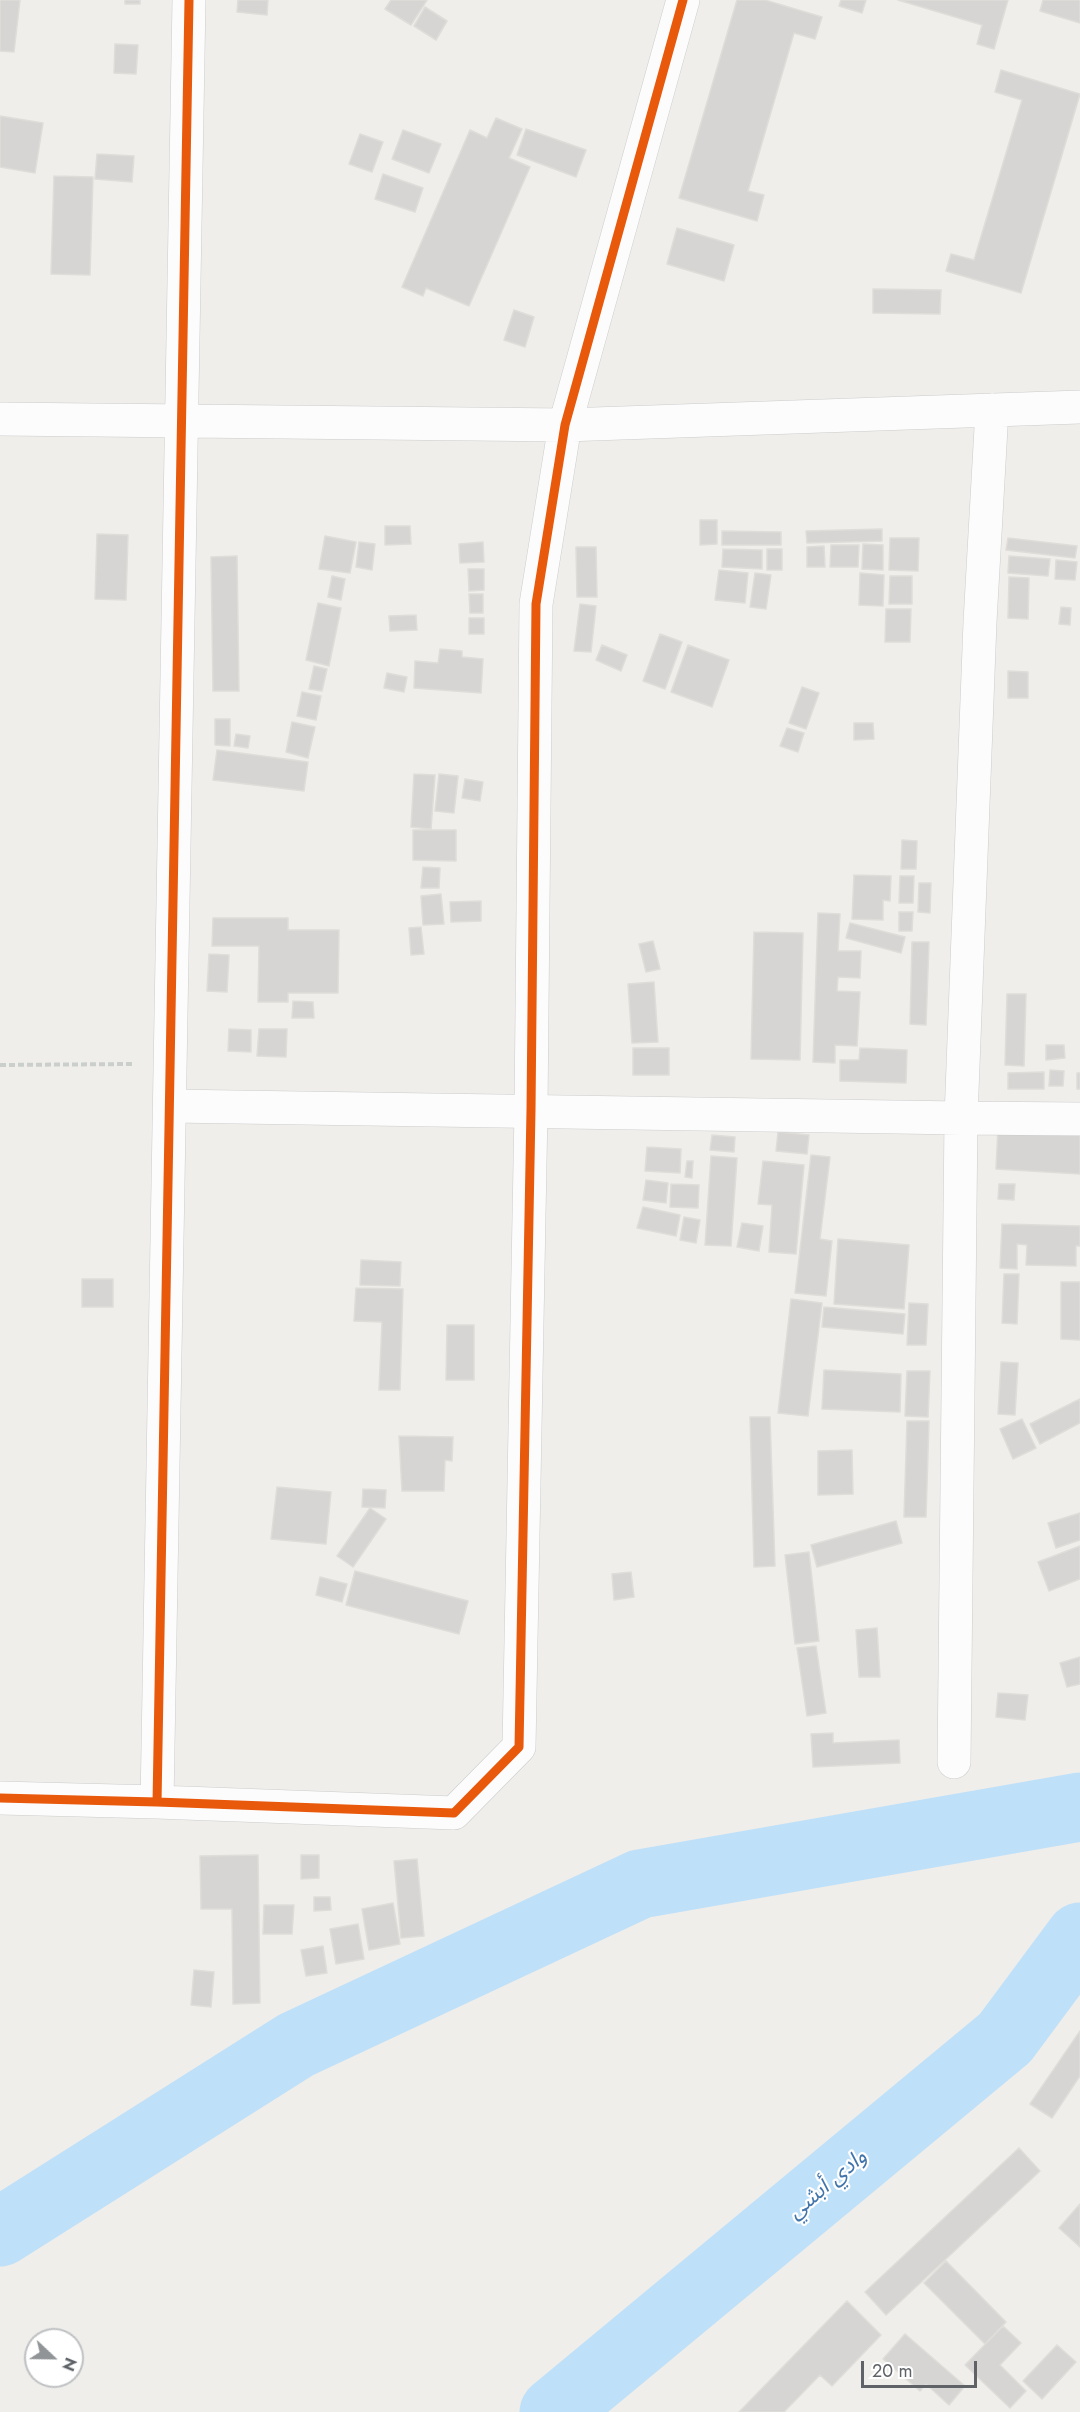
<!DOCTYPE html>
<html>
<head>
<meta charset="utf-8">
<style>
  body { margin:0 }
  #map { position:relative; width:1080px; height:2412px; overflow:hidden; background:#efeeea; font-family:Jost,sans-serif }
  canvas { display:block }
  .north { position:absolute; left:24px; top:2328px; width:60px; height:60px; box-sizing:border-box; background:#fff; border:2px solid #bfc1c3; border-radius:50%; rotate:112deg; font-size:16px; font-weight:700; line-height:24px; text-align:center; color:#5f6368 }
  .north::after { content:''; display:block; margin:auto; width:21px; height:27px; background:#919496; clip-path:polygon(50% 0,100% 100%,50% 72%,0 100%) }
  .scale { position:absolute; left:861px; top:2361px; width:116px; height:27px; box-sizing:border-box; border:3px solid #5f6368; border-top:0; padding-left:8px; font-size:18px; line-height:21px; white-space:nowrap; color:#5f6368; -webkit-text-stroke:4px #fff; paint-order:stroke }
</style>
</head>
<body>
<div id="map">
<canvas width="1080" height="2412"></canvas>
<div class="north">N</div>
<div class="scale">20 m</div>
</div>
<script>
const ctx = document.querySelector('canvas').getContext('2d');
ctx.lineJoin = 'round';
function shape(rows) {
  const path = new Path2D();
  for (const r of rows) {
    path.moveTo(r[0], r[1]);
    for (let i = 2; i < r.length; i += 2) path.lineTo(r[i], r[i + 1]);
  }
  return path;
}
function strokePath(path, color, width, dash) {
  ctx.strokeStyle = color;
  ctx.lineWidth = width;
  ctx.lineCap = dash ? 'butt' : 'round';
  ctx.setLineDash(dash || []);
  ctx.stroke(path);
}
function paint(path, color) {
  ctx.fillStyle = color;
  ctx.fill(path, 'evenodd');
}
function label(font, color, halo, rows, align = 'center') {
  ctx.font = font + ' Jost,"Noto Sans Arabic",sans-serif';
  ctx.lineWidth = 4.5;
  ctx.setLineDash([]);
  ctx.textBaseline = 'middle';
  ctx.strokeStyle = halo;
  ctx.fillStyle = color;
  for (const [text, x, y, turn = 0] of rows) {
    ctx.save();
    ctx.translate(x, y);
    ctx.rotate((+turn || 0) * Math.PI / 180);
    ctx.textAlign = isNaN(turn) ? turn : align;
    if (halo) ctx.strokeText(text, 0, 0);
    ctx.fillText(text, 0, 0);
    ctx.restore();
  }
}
strokePath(shape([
  [0,2232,296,2045,640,1884,1080,1807],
  [554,2412,1005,2038,1080,1937]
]), '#bfe0f9', 69);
const building = shape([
  [0,0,20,0,14,52,0,51,0,0],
  [125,0,140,0,140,4,125,4,125,0],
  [238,0,268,0,267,15,237,12,238,0],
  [391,0,427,0,411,25,385,9,391,0],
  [737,0,765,0,822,17,815,39,794,33,748,191,764,195,757,221,679,198,737,0],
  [841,0,866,0,862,13,839,6,841,0],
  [898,0,1008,0,994,49,977,44,982,25,898,0],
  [1043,0,1080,0,1080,23,1040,11,1043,0],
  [425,7,447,21,436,40,414,26,425,7],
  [115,44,138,45,136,74,114,73,115,44],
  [1001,70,1080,94,1021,293,946,271,951,254,974,260,1022,100,995,92,1001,70],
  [0,116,43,123,35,173,0,167,0,116],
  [496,118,522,129,509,158,530,167,469,306,426,288,423,296,402,287,470,130,487,138,496,118],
  [526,129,586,150,576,177,517,155,526,129],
  [403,130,441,144,429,173,392,159,403,130],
  [360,134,383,142,372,172,349,164,360,134],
  [97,154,134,156,132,182,95,179,97,154],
  [383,174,423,188,415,212,375,199,383,174],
  [54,176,93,177,90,275,51,274,54,176],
  [677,228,734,245,724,281,667,264,677,228],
  [873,289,941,290,940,314,873,313,873,289],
  [514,310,534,317,525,347,504,340,514,310],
  [700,520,717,520,717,544,700,545,700,520],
  [385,526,410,526,411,544,385,545,385,526],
  [882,529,882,541,807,543,806,531,882,529],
  [722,531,781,532,781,545,722,545,722,531],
  [97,534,128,535,126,600,95,599,97,534],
  [325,536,356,542,350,573,319,569,325,536],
  [890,538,919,538,918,571,889,570,890,538],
  [1008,538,1077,546,1075,558,1006,550,1008,538],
  [359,542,375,544,372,570,356,567,359,542],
  [483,542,484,562,460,563,459,544,483,542],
  [863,544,883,545,883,570,862,569,863,544],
  [831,545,859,545,858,567,830,567,831,545],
  [824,546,825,567,807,567,807,547,824,546],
  [576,547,596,547,597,597,577,597,576,547],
  [723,549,762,550,762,569,722,567,723,549],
  [767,549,782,549,782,570,767,570,767,549],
  [237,556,239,691,213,691,211,557,237,556],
  [1009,556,1050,559,1048,576,1008,573,1009,556],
  [1056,560,1077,562,1075,580,1055,579,1056,560],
  [468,569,484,569,484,590,469,591,468,569],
  [719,570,748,573,745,603,715,600,719,570],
  [755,573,771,575,766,609,750,607,755,573],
  [860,573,884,575,883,606,859,605,860,573],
  [332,576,345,579,341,600,328,597,332,576],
  [890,576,912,576,912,604,889,604,890,576],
  [1009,577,1029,578,1028,619,1008,618,1009,577],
  [469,594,483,594,483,613,470,613,469,594],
  [318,603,341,608,329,666,306,660,318,603],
  [580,604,596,606,591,652,574,651,580,604],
  [1061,607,1071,608,1070,625,1059,624,1061,607],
  [886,609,911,609,910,642,885,642,886,609],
  [416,615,417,630,390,631,389,616,416,615],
  [469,618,484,618,484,634,469,634,469,618],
  [660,634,682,642,665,689,643,681,660,634],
  [602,645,627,655,621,671,596,660,602,645],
  [688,645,729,660,712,707,671,692,688,645],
  [440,649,462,651,462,657,483,659,481,693,414,688,415,661,438,663,440,649],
  [314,666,327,669,322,691,309,689,314,666],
  [1008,671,1028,672,1028,698,1008,698,1008,671],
  [387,673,407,677,404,692,384,688,387,673],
  [802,687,819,693,806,729,789,723,802,687],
  [302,692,321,696,316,720,297,716,302,692],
  [215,719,230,719,230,746,215,745,215,719],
  [292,722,315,727,308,758,286,752,292,722],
  [854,723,873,723,874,739,854,740,854,723],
  [787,728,804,733,798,752,780,746,787,728],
  [236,734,250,736,248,748,234,746,236,734],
  [217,750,308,762,304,791,213,780,217,750],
  [414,774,435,775,431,829,411,827,414,774],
  [439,774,458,776,454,813,435,811,439,774],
  [465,779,483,782,480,801,462,798,465,779],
  [413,830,456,830,456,861,413,860,413,830],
  [902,840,917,841,916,869,901,869,902,840],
  [423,867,440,868,439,888,421,888,423,867],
  [854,875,891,876,890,901,883,900,883,920,852,919,854,875],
  [900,876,914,876,913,903,899,903,900,876],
  [919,883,931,883,930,913,918,912,919,883],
  [441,894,444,924,423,925,421,896,441,894],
  [481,901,481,921,451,922,450,902,481,901],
  [899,912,913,912,912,931,899,931,899,912],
  [818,913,840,914,838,951,861,951,860,978,838,977,837,991,860,992,857,1046,835,1045,835,1063,813,1062,818,913],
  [213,918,288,918,288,930,339,930,338,993,288,993,288,1002,258,1002,259,946,212,946,213,918],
  [850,923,905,937,901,953,846,938,850,923],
  [421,927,424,954,411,955,409,928,421,927],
  [754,932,803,933,800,1060,751,1059,754,932],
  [653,941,660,969,646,972,639,944,653,941],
  [912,942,929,942,926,1025,910,1024,912,942],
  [209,954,229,955,227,992,207,991,209,954],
  [654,982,658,1042,632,1043,628,984,654,982],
  [1007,994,1026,994,1024,1066,1005,1065,1007,994],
  [293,1001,313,1002,314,1018,292,1018,293,1001],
  [229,1029,251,1030,251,1052,228,1051,229,1029],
  [259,1029,287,1029,286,1057,257,1056,259,1029],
  [1046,1045,1064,1045,1065,1058,1046,1060,1046,1045],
  [633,1048,669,1048,669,1075,633,1075,633,1048],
  [860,1048,907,1050,906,1083,840,1081,840,1060,859,1060,860,1048],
  [1050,1070,1064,1071,1063,1086,1049,1086,1050,1070],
  [1044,1072,1044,1089,1008,1089,1008,1073,1044,1072],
  [1077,1073,1080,1073,1080,1089,1077,1089,1077,1073],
  [998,1127,1080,1131,1080,1174,996,1169,998,1127],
  [778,1132,809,1135,807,1154,776,1151,778,1132],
  [712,1135,735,1137,734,1152,710,1150,712,1135],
  [647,1147,681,1149,680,1173,645,1171,647,1147],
  [811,1155,830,1157,820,1239,832,1241,826,1296,795,1293,811,1155],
  [711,1156,737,1158,731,1246,705,1245,711,1156],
  [687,1161,693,1161,692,1178,685,1177,687,1161],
  [763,1161,804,1165,796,1254,769,1252,772,1205,758,1204,763,1161],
  [646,1180,668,1183,666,1203,643,1200,646,1180],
  [671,1184,699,1185,698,1208,670,1207,671,1184],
  [999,1184,1015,1184,1014,1200,998,1199,999,1184],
  [643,1207,680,1215,676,1236,637,1228,643,1207],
  [684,1217,700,1220,696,1243,680,1240,684,1217],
  [742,1223,763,1226,759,1251,737,1247,742,1223],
  [1002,1224,1080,1226,1080,1246,1076,1246,1076,1266,1026,1265,1027,1245,1017,1244,1017,1269,1000,1268,1002,1224],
  [838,1239,909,1245,904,1309,834,1304,838,1239],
  [361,1260,401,1262,400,1286,360,1285,361,1260],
  [1004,1274,1019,1274,1017,1324,1002,1323,1004,1274],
  [82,1279,113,1279,113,1307,82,1307,82,1279],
  [1061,1282,1080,1282,1080,1340,1061,1339,1061,1282],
  [356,1288,403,1289,400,1390,379,1390,382,1322,354,1321,356,1288],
  [791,1299,822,1303,808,1416,778,1413,791,1299],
  [909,1303,928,1304,926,1345,907,1345,909,1303],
  [824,1307,905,1314,903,1334,822,1327,824,1307],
  [447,1325,474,1325,474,1380,446,1380,447,1325],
  [1001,1362,1018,1363,1015,1415,998,1414,1001,1362],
  [824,1370,901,1374,900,1412,822,1409,824,1370],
  [907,1371,930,1371,928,1417,905,1416,907,1371],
  [1080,1399,1080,1423,1040,1444,1030,1424,1080,1399],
  [750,1417,770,1417,775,1566,754,1567,750,1417],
  [1022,1419,1036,1448,1013,1459,1000,1429,1022,1419],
  [907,1421,929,1421,926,1517,904,1517,907,1421],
  [399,1436,453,1437,452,1461,445,1460,444,1491,402,1491,399,1436],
  [852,1450,853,1494,818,1495,818,1451,852,1450],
  [277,1487,331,1492,326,1544,271,1539,277,1487],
  [363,1489,386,1490,385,1508,362,1507,363,1489],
  [370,1508,386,1519,353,1567,337,1556,370,1508],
  [1080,1513,1080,1540,1056,1548,1048,1523,1080,1513],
  [896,1521,902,1543,817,1567,811,1545,896,1521],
  [1080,1546,1080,1579,1049,1591,1038,1562,1080,1546],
  [809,1552,819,1641,795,1644,785,1555,809,1552],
  [355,1571,468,1601,459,1634,346,1605,355,1571],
  [631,1572,634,1597,614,1600,612,1574,631,1572],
  [320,1577,347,1584,342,1602,316,1595,320,1577],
  [877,1628,880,1677,859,1677,856,1630,877,1628],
  [816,1646,826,1713,807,1716,797,1648,816,1646],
  [1080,1657,1080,1684,1067,1687,1060,1663,1080,1657],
  [998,1693,1028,1695,1025,1720,996,1717,998,1693],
  [833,1733,833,1743,899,1740,900,1763,813,1767,811,1734,833,1733],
  [258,1855,260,2003,233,2004,232,1909,201,1909,200,1856,258,1855],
  [301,1855,319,1855,319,1878,301,1879,301,1855],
  [417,1859,424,1936,401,1938,394,1861,417,1859],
  [314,1897,330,1897,331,1910,314,1911,314,1897],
  [393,1903,400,1944,369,1950,362,1909,393,1903],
  [264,1905,294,1905,292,1934,263,1934,264,1905],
  [358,1924,364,1959,336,1964,330,1929,358,1924],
  [323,1946,327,1973,306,1976,301,1950,323,1946],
  [194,1970,214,1972,211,2007,191,2005,194,1970],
  [1080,2031,1080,2076,1052,2118,1030,2104,1080,2031],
  [1019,2148,1040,2171,886,2315,865,2292,1019,2148],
  [1080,2204,1080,2247,1059,2228,1080,2204],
  [946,2261,1006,2322,985,2344,924,2283,946,2261],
  [847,2301,881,2335,832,2386,820,2375,784,2412,739,2412,847,2301],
  [1003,2326,1021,2343,1000,2365,1026,2391,1010,2408,965,2365,1003,2326],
  [905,2334,965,2386,949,2405,926,2384,920,2391,883,2359,905,2334],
  [1057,2345,1076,2362,1042,2399,1023,2381,1057,2345]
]);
paint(building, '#d6d5d3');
strokePath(building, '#deddd9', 1.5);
const minor = shape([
  [0,419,565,425,1080,407],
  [170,1106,961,1118,980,622,992,410],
  [954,1762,961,1118,1080,1119],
  [0,1798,157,1802,189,0],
  [157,1802,454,1813,519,1747,531,1110,536,604,565,425,683,0]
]);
strokePath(minor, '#cbcccc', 34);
strokePath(shape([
  [0,1065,133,1064]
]), '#cacfcc', 4, [6, 3]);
strokePath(minor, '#fdfcfc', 33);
strokePath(shape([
  [0,1798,157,1802,189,0],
  [157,1802,454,1813,519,1747,531,1110,536,604,565,425,683,0]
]), '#e8590c', 9);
label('italic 22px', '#4174aa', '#fff', [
  ["وادي أبشي",828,2185,-40]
]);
</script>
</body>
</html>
